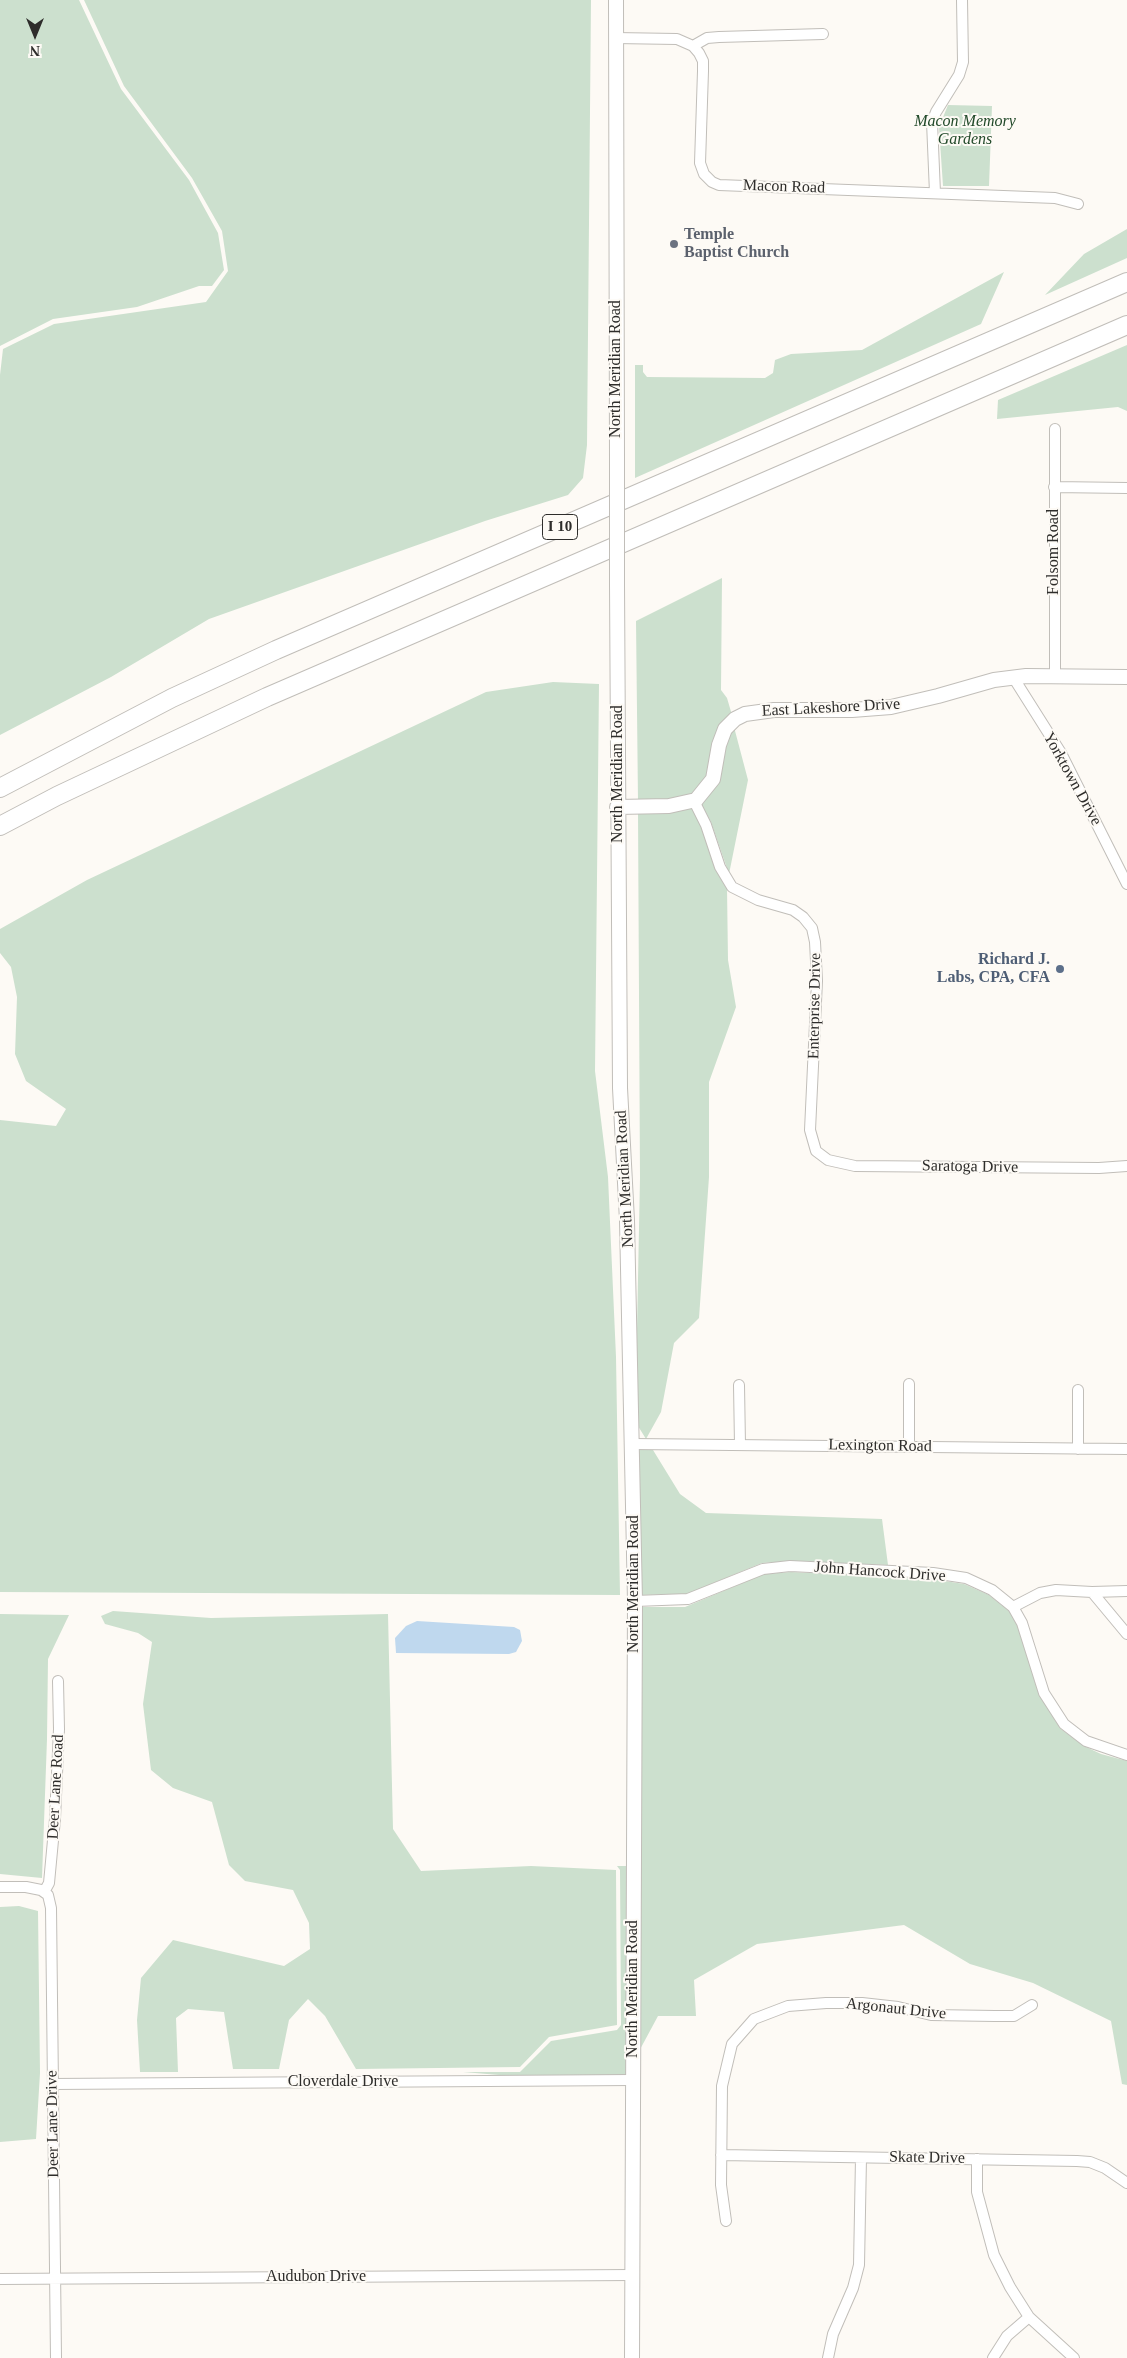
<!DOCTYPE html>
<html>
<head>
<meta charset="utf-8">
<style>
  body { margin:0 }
  #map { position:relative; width:1127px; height:2358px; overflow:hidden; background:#fdfaf5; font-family:"Times New Roman",serif }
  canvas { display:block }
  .north { position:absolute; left:10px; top:10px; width:50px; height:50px; -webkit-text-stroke:4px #fdfaf5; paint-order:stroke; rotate:180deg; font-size:14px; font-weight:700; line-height:20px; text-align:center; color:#2e2d2b }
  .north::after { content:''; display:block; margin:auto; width:18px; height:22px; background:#2e2d2b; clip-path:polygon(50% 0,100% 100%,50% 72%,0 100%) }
</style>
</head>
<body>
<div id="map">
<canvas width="1127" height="2358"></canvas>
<div class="north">N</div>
</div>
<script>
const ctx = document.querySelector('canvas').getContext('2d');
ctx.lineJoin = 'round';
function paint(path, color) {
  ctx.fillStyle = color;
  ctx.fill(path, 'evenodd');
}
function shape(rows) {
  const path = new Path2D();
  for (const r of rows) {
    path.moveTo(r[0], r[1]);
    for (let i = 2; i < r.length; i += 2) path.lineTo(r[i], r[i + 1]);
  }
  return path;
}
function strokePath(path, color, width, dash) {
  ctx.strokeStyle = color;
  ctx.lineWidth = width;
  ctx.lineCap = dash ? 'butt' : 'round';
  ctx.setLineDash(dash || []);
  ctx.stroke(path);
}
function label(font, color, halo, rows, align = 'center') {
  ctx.font = font + ' "Times New Roman",serif';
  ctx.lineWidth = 4;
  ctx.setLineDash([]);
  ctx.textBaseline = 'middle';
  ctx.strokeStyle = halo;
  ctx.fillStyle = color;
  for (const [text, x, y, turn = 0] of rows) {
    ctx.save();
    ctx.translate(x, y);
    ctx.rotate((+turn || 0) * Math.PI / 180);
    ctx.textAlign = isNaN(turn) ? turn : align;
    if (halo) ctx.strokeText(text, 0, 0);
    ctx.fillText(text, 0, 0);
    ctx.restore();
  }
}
paint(shape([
  [0,0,79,0,121,89,189,180,218,233,224,270,212,286,199,286,137,307,53,319,0,346],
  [84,0,591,0,587,445,583,478,568,495,485,521,209,619,111,677,0,735,0,375,3,349,54,324,206,302,228,271,222,231,192,178,124,86],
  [948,105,992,106,989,186,943,186,939,127],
  [1127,229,1127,258,1045,295,1084,254],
  [1004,272,981,324,635,478,635,365,643,365,643,372,647,377,765,378,773,373,775,360,791,354,862,350],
  [1127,345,1127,411,1118,407,997,419,998,400],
  [722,578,721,690,727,698,732,715,709,777,692,796,669,800,638,801,636,621],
  [553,682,599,684,595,1071,608,1177,616,1357,620,1595,0,1592,0,1120,56,1126,66,1109,26,1081,15,1054,17,997,11,967,0,953,0,929,87,880,486,692],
  [734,727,748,780,729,874,711,822,701,803,711,793,718,781,726,739],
  [692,808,702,827,716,870,727,888,728,960,736,1007,709,1082,709,1177,699,1318,674,1343,661,1412,646,1439,638,1426,636,1379,640,1178,638,812,669,812],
  [638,1450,653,1450,680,1494,706,1513,882,1519,888,1565,791,1561,762,1563,687,1594,640,1595],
  [791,1572,932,1579,964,1584,989,1595,1009,1611,1018,1626,1039,1695,1061,1729,1084,1746,1101,1754,1127,1761,1127,2085,1122,2084,1111,2021,1033,1983,970,1964,904,1925,757,1944,694,1980,696,2016,658,2016,637,2055,640,1607,685,1607,764,1574],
  [113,1611,211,1618,388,1614,393,1829,421,1871,531,1866,616,1870,617,2025,549,2037,520,2067,356,2069,325,2016,308,1999,289,2020,279,2069,233,2069,224,2012,188,2009,176,2018,178,2072,140,2072,137,2020,141,1978,173,1940,284,1966,310,1949,309,1923,293,1890,245,1881,229,1865,212,1802,173,1788,151,1770,143,1704,152,1642,138,1633,105,1624,101,1616],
  [0,1614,69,1615,48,1659,47,1739,42,1878,0,1874],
  [617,1866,628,1866,627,2075,511,2076,463,2072,520,2072,551,2041,617,2030,621,2025,620,1870],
  [19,1906,38,1911,40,2073,36,2139,0,2142,0,1907]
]), '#cce0ce');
paint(shape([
  [417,1621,514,1627,520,1630,522,1641,516,1652,509,1654,396,1653,395,1638,406,1626]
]), '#bfd8ee');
const street = shape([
  [615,38,677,39,693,46,699,53,703,61,703,71,700,163,704,174,712,182,719,185,1055,198,1078,204],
  [693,46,707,38,719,37,823,34],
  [935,193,932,122,936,112,959,75,963,62,962,0],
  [1055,429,1055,675],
  [1054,487,1127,488],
  [1013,677,1061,753,1127,884],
  [694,801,706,825,720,867,732,887,758,900,793,910,803,917,812,928,815,942,817,981,810,1130,816,1151,828,1160,855,1166,1099,1168,1127,1166],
  [909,1384,909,1447],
  [739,1385,740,1445],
  [1078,1390,1078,1449],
  [633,1444,1127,1449],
  [1127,1591,1092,1592,1127,1634],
  [635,1601,688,1599,763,1569,790,1566,933,1573,966,1578,992,1590,1013,1607,1022,1623,1044,1693,1064,1724,1086,1741,1127,1755],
  [1013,1607,1040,1593,1056,1590,1092,1592],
  [0,1887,26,1887,41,1890,48,1895,51,1908,56,2358],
  [44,1892,49,1883,55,1819,59,1729,58,1681],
  [53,2084,632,2080],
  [721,2155,1077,2161,1090,2162,1105,2168,1127,2183],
  [977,2159,977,2192,994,2255,1010,2287,1029,2317,1074,2358],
  [726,2221,721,2185,722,2086,732,2044,754,2019,788,2006,826,2003,862,2003,898,2007,931,2015,995,2016,1014,2016,1032,2005],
  [0,2279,632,2275],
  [828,2358,833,2334,853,2288,859,2265,861,2158],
  [993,2358,1007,2336,1029,2317]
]);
const secondary = shape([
  [616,0,617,461],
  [617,584,620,1088,627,1221,635,1601,632,2358],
  [617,807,669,806,696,800,713,779,719,745,725,729,735,719,745,714,774,710,852,710,891,707,938,696,994,680,1026,676,1127,677]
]);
const highway = shape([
  [0,788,172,698,276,650,1127,282],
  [0,826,57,796,267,697,1127,325]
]);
strokePath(street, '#c1beb9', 12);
strokePath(secondary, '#c1beb9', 16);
strokePath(highway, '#c1beb9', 20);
strokePath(street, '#fff', 10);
strokePath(secondary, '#fff', 14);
strokePath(highway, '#fff', 18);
const secondaryBridge = shape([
  [617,461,617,584]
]);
strokePath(secondaryBridge, '#c1beb9', 16, []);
strokePath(secondaryBridge, '#fff', 14);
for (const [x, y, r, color] of [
  [674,244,5,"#6b7280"],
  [1060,969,5,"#5c6f8a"]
]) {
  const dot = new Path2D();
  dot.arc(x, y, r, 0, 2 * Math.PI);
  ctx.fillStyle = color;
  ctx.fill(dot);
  strokePath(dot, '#fdfaf5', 2);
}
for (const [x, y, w] of [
  [560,527,35]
]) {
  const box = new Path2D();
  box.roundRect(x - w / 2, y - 12.5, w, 25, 4);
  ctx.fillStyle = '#fdfaf5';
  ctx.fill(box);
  strokePath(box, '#2e2d2b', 1);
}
label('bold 15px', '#2e2d2b', null, [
  ["I 10",560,527]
]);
label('italic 16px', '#214929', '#fdfaf5', [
  ["Macon Memory",965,122],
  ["Gardens",965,140]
]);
label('16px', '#2e2d2b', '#fdfaf5', [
  ["Macon Road",784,187,2],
  ["North Meridian Road",616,369,-90],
  ["Folsom Road",1054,552,-90],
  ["East Lakeshore Drive",831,708,-3],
  ["North Meridian Road",618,774,-90],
  ["Yorktown Drive",1072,779,61],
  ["Enterprise Drive",815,1006,-89],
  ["Saratoga Drive",970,1167,1],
  ["North Meridian Road",625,1179,-93],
  ["Lexington Road",880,1446,1],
  ["John Hancock Drive",880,1572,4],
  ["North Meridian Road",634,1584,-90],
  ["Deer Lane Road",56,1787,-87],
  ["North Meridian Road",633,1989,-90],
  ["Argonaut Drive",896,2009,6],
  ["Cloverdale Drive",343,2082],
  ["Deer Lane Drive",53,2124,-91],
  ["Skate Drive",927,2158,1],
  ["Audubon Drive",316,2277]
]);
label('bold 16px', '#5b616d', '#fdfaf5', [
  ["Temple",684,235],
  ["Baptist Church",684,253]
], 'left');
label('bold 16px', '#4e5e75', '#fdfaf5', [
  ["Richard J.",1050,960],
  ["Labs, CPA, CFA",1050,978]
], 'right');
</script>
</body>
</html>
